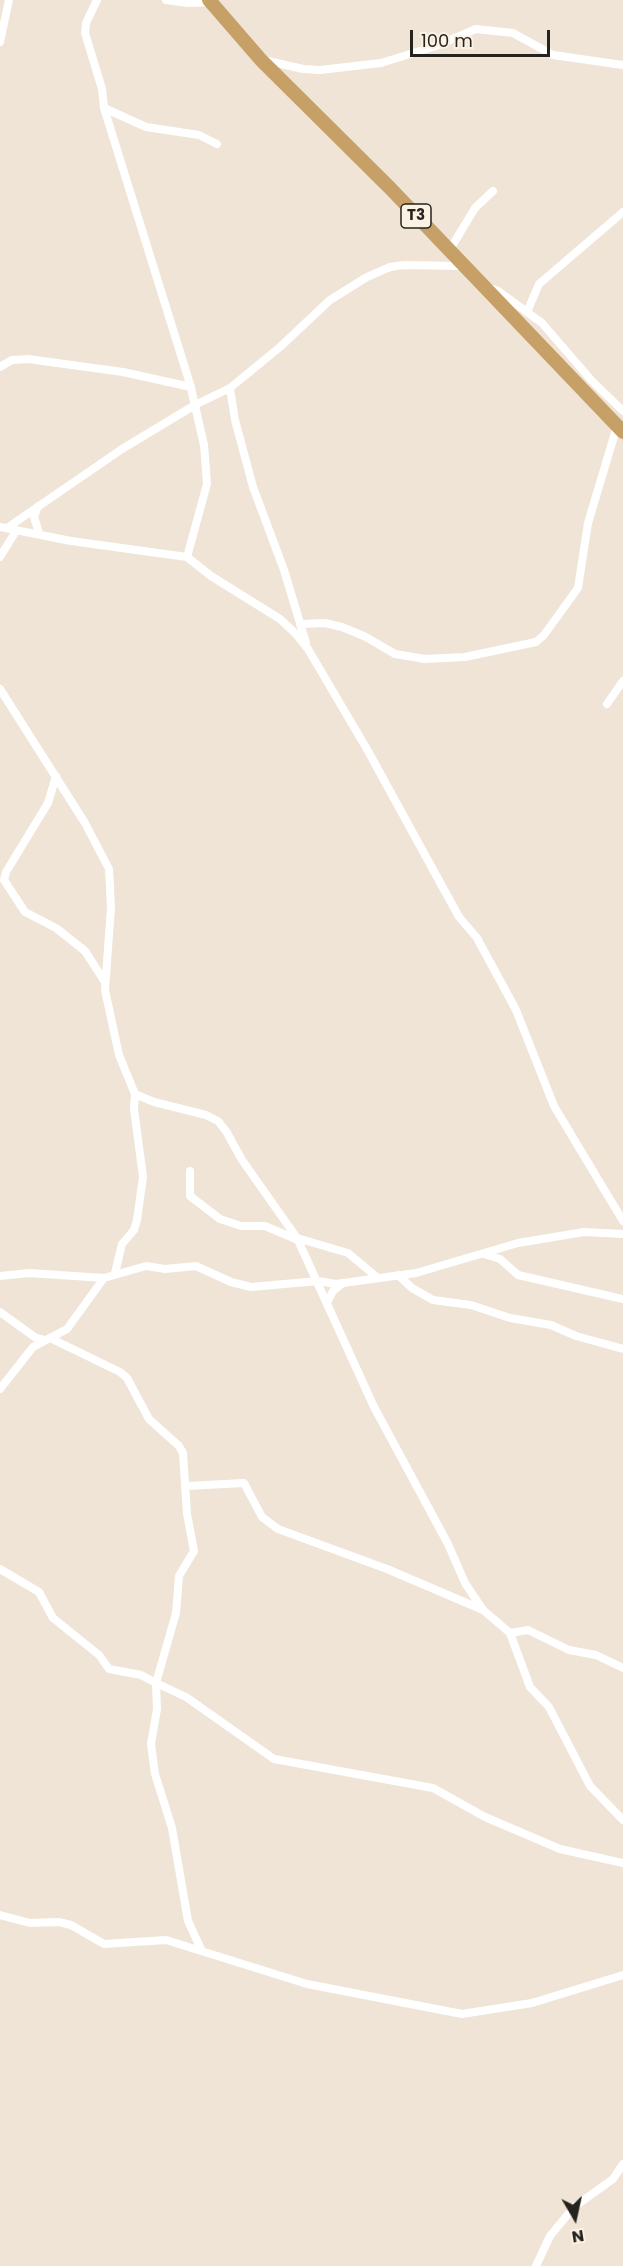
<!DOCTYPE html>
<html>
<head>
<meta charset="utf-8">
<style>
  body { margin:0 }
  #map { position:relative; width:623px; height:2266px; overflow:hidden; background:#efe4d6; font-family:Poppins,sans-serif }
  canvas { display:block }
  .north { position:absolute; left:545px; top:2188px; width:60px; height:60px; -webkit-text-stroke:4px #fcf2e3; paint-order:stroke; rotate:171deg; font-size:16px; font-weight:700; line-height:24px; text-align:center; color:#26221d }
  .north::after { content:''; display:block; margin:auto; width:21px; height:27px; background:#26221d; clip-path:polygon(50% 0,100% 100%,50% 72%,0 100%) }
  .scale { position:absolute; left:410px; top:30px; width:140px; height:27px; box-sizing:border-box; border:3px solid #26221d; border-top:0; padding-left:8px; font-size:18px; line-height:21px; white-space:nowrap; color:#26221d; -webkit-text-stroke:4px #fcf2e3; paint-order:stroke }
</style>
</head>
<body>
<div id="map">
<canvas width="623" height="2266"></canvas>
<div class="north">N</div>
<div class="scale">100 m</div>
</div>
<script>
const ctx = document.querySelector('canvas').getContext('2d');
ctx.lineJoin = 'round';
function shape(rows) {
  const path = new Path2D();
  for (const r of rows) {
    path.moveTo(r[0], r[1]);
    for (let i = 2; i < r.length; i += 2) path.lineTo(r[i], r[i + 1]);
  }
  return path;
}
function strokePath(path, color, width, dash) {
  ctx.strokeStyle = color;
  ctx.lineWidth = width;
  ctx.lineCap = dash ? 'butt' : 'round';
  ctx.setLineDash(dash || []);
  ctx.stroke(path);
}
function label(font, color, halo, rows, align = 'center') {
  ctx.font = font + ' Poppins,sans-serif';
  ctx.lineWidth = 6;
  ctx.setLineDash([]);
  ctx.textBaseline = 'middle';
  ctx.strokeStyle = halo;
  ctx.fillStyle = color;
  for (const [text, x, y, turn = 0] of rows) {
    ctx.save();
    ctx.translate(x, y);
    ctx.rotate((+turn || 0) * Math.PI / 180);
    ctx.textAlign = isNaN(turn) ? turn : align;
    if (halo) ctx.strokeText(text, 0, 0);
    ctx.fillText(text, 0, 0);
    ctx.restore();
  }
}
strokePath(shape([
  [97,0,86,23,85,33,102,89,104,108,190,384,204,445,207,484,187,557],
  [166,0,188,3,211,2],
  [0,42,9,0],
  [264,60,303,69,320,70,381,63,436,46,476,29,513,33,553,55,623,65],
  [104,108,146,127,199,135,217,144],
  [449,251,475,208,493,191],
  [487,287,498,291,542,323,592,381,623,411],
  [527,312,539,284,623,212],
  [0,367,12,360,28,359,123,372,191,387],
  [230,388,235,420,253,487,284,570,306,643],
  [38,506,34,517,39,533],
  [0,527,71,541,187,557,211,576,280,619,296,634,308,649,368,751,459,917,477,938,516,1010,554,1106,623,1221],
  [7,528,122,449,195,405,230,388,280,347,330,300,367,277,390,267,404,265,461,266],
  [0,557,16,531],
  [300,624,325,623,342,627,366,637,395,654,425,659,465,657,536,642,544,635,578,588,588,523,617,426],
  [0,689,85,823,109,869,111,907,105,990,119,1055,135,1094,154,1102,206,1115,218,1121,226,1131,242,1160,297,1238,374,1407,448,1544,465,1583,483,1610,510,1633,530,1687,549,1707,590,1786,623,1820],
  [607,704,623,681],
  [56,776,48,803,6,872,4,880,25,912,56,928,85,951,105,982],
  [190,1171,190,1196,220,1219,241,1226,265,1226,298,1240],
  [297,1238,348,1253,378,1278],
  [484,1254,500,1259,518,1275,623,1299],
  [115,1273,122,1244,134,1230,137,1220,143,1177,134,1109,135,1094],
  [398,1275,412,1288,433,1300,471,1305,510,1318,551,1325,576,1336,623,1349],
  [0,1276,29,1273,104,1278,146,1266,165,1269,196,1266,231,1282,251,1287,318,1281,336,1284,416,1273,518,1243,584,1232,623,1234],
  [327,1303,333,1291,343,1283],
  [0,1312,36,1338,45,1340],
  [50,1338,120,1372,127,1378,149,1419,179,1446,183,1453,187,1514,194,1551,179,1576,176,1613,156,1683,186,1697,274,1759,433,1788,485,1817,560,1849,623,1863],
  [0,1389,33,1347,67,1329,104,1278],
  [186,1486,244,1483,262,1517,278,1529,387,1569,483,1610],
  [0,1569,39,1592,53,1618,99,1655,109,1669,141,1675,156,1683,157,1709,151,1744,155,1774,172,1828,188,1921,201,1949],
  [510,1633,528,1630,569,1650,596,1655,623,1668],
  [0,1915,30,1923,59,1922,71,1925,104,1944,166,1940,307,1984,462,2014,532,2003,623,1975],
  [536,2266,550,2236,574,2207,613,2179,623,2164]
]), '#fff', 8);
strokePath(shape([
  [209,0,261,60,390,188,623,432]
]), '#c6a066', 14);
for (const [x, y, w] of [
  [416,216,30]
]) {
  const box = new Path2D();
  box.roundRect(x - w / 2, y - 12, w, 24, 4.5);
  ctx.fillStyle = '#fcf2e3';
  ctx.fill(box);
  strokePath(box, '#26221d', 1.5);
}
label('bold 15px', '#26221d', null, [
  ["T3",416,216]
]);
</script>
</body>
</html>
